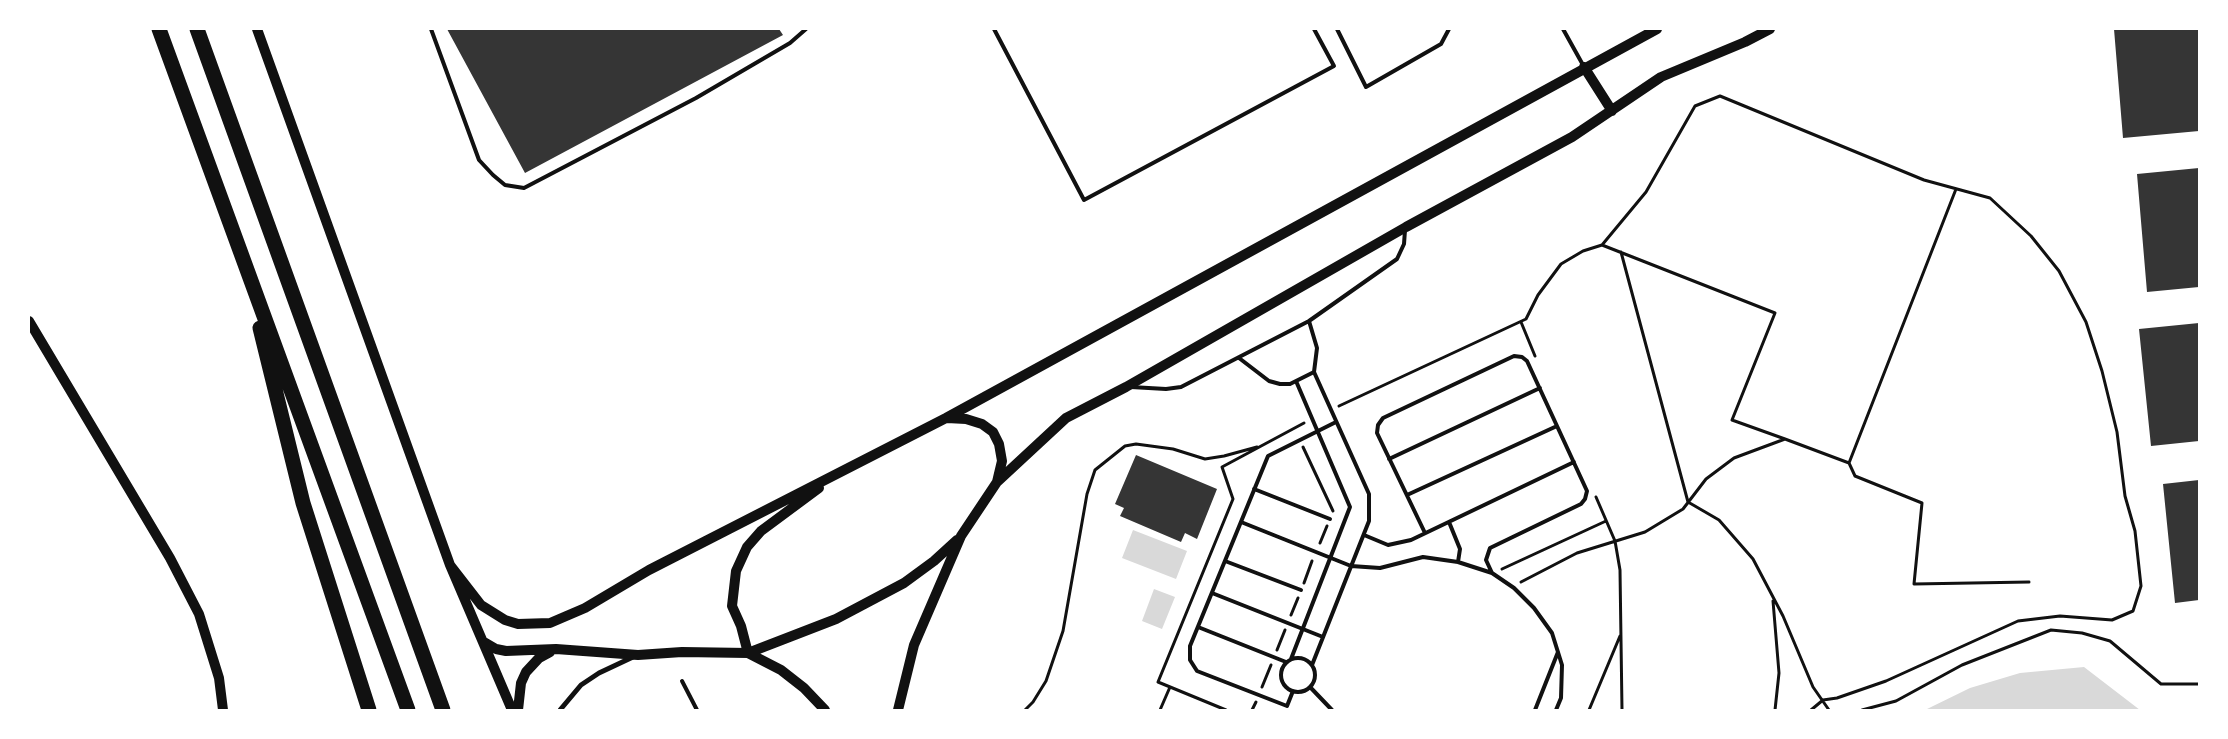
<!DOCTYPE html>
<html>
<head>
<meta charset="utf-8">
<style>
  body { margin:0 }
  #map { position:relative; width:2228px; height:739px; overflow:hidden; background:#fff; font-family:"Open Sans",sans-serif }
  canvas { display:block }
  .frame { position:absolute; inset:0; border:30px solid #fff; pointer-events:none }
</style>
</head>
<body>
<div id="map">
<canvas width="2228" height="739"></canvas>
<div class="frame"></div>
</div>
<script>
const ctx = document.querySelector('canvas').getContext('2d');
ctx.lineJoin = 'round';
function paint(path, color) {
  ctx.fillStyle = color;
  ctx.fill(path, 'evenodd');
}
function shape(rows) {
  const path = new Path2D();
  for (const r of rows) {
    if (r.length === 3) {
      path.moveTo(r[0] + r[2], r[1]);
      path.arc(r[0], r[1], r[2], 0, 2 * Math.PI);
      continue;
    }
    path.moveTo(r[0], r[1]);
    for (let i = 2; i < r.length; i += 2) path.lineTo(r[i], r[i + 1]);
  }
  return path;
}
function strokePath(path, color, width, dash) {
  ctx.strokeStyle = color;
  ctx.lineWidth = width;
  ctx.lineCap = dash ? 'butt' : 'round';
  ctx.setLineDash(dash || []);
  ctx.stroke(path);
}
paint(shape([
  [1133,530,1187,551,1176,579,1122,558],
  [1154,589,1175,597,1162,629,1142,621],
  [2084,667,2140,710,1925,710,1970,688,2020,673]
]), '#d9d9d9');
paint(shape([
  [447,29,779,29,783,35,525,173],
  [2114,29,2199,29,2199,131,2123,138],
  [2199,168,2199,287,2147,292,2137,174],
  [2199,323,2199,441,2151,446,2139,329],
  [1136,455,1217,489,1197,539,1185,533,1181,542,1120,516,1124,508,1115,504],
  [2199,480,2199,600,2175,603,2163,484]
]), '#353535');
strokePath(shape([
  [1956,189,1849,463,1855,476,1922,503,1914,584,2029,582],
  [1602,245,1646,192,1695,106,1720,96,1924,180,1990,198,2031,236,2059,271,2086,322,2102,371,2117,432,2125,496,2135,531,2141,586,2133,611,2112,620,2060,616,2018,621,1886,681,1837,698,1823,700,1811,710],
  [1621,252,1688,502,1719,520,1753,559,1783,616,1813,687,1829,710],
  [1521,322,1535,356],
  [1339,406,1526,319,1538,295,1561,264,1583,251,1602,245,1775,313,1732,420,1785,439],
  [1303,447,1333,511],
  [1596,497,1615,541,1620,570,1622,710],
  [1320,543,1327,526],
  [1502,569,1606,521],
  [1521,582,1577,553,1645,532,1683,509,1706,479,1734,458,1785,439,1849,463],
  [1304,583,1312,561],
  [1773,601,1779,673,1775,710],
  [1291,615,1298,598],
  [1277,650,1285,630],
  [1262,687,1271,665],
  [1025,710,1033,702,1046,681,1063,631,1087,494,1095,470,1125,446,1136,444,1173,449,1205,459,1224,456,1257,447],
  [1160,710,1170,687],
  [1226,710,1158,682,1233,499,1222,467,1304,423],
  [1252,710,1256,702],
  [1589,710,1620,636],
  [1862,710,1896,701,1962,665,2051,630,2082,633,2110,641,2161,684,2199,684]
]), '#111', 3);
strokePath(shape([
  [431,29,479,160,493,175,505,185,524,188,696,98,790,43,806,29],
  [994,29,1084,200,1334,66,1314,29],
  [1337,29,1366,87,1441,44,1449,29],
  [1563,29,1583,65],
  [1239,358,1269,381,1280,384,1290,384,1314,372,1317,348,1309,321],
  [1131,387,1166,389,1181,387,1309,321,1397,259,1404,244,1405,230],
  [1389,459,1540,388],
  [1254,489,1330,519],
  [1407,495,1557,426],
  [1241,522,1351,566,1380,568,1423,557,1458,562,1492,573,1514,588,1534,608,1552,633,1562,665,1561,698,1556,710],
  [1449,522,1460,549,1458,562],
  [1425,533,1377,433,1378,425,1383,418,1514,356,1522,357,1527,361,1587,491,1585,499,1581,504,1490,548,1486,560,1492,573],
  [1364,535,1388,545,1411,540,1574,462],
  [1225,561,1301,590],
  [1212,593,1323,637],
  [1198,627,1286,662],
  [1298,675,17],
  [1291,659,1350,507,1296,381],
  [1312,665,1369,521,1369,494,1314,372],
  [682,681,697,710],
  [1310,687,1332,710],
  [1293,691,1287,706,1197,671,1190,660,1190,646,1268,456,1336,422],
  [1535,710,1558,652]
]), '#111', 4);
strokePath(shape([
  [560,710,581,685,599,673,633,657]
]), '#111', 5);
strokePath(shape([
  [257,29,450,565,512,710],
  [1584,67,1612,111],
  [29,321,170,558,199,614,219,678,223,710],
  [947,418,966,419,982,424,993,432,999,444,1002,461,997,482],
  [450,565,481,605,505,620,518,624,550,623,585,608,649,570,946,418,1657,29],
  [484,642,496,649,506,651,556,649,638,655,682,652,748,653,836,619,904,583,934,561,957,540],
  [748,653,741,626,732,606,736,571,747,547,761,531,819,488],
  [748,653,781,670,804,688,825,710],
  [518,710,521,683,526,672,539,658,550,652],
  [898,710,914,645,961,536,997,482,1066,418,1126,387,1406,227,1572,137,1661,77,1745,42,1770,29]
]), '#111', 10);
strokePath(shape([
  [159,29,408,710],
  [197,29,443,710],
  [260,328,303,503,369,710]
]), '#111', 15);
</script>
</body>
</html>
